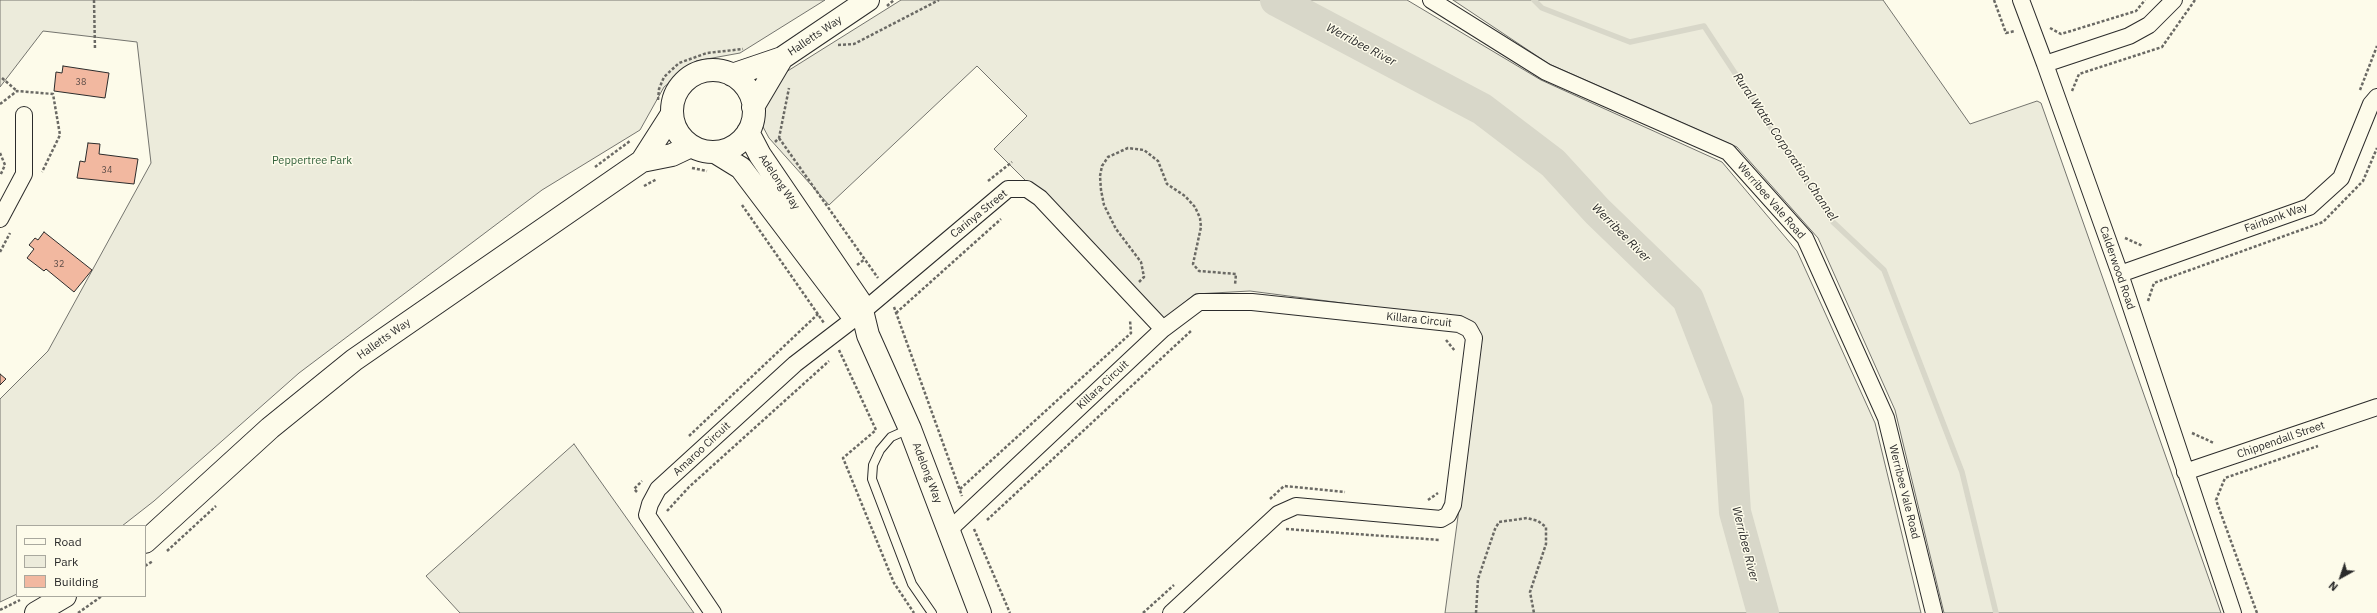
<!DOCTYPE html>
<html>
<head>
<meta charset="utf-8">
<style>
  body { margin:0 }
  #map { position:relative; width:2377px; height:613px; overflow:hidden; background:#fdfbea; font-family:"IBM Plex Sans",sans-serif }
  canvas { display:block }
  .legend { position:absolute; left:16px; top:525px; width:130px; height:72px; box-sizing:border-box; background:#fdfbea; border:1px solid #a9a89e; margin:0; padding:5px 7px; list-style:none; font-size:12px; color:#2b2b2b }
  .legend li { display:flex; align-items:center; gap:8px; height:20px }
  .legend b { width:20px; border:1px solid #a9a89e }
  .north { position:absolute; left:2321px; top:557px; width:40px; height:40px; -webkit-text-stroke:3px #fdfbea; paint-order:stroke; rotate:220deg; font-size:11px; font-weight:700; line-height:16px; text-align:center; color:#2b2b2b }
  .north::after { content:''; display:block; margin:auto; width:14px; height:18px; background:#2b2b2b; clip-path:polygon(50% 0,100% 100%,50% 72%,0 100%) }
</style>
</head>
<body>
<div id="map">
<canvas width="2377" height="613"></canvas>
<ul class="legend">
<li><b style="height:5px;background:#fdfbea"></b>Road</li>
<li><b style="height:11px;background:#ecebdb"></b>Park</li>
<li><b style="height:11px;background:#f2b8a0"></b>Building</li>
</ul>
<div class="north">N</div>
</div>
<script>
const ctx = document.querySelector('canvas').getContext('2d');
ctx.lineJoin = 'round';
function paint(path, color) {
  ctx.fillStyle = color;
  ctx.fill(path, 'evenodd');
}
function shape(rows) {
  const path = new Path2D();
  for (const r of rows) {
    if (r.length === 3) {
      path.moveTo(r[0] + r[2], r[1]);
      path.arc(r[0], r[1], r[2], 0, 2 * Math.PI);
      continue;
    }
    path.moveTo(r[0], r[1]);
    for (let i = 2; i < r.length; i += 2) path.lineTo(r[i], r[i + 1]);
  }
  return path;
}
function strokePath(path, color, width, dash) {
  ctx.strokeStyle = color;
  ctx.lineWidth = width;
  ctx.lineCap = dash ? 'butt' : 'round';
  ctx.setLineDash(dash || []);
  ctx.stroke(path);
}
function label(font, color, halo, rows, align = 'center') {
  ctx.font = font + ' "IBM Plex Sans",sans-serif';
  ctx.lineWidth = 3;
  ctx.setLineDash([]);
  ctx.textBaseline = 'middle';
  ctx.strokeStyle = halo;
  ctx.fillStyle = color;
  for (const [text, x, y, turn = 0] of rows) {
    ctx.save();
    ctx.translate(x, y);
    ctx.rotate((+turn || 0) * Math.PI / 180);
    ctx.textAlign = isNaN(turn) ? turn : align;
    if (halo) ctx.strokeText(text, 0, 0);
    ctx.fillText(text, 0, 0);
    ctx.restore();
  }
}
const green = shape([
  [0,0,825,0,740,53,696,61,664,87,640,130,542,190,299,373,154,501,122,526,17,526,17,594,0,602,0,399,48,351,151,163,137,42,43,31,0,87,0,0],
  [901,0,1407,0,1541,80,1722,162,1797,251,1875,423,1921,613,1445,613,1482,338,1466,319,1250,291,1195,294,1164,319,994,149,1027,116,977,66,829,205,769,138,762,125,759,105,778,77,901,0],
  [1453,0,1883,0,1970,124,2037,101,2041,103,2221,613,1944,613,1895,410,1818,238,1737,147,1549,64,1453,0],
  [574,444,694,613,460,613,426,576,574,444]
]);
paint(green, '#ecebdb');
strokePath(green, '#74746e', 1);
strokePath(shape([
  [1534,0,1542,8,1630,42,1704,26,1833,222,1884,270,1962,472,1996,613]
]), '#d8d7c9', 5.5);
strokePath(shape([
  [1276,0,1482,109,1553,163,1597,211,1688,299,1728,402,1735,512,1763,613]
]), '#d8d7c9', 32);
const building = shape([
  [63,66,109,73,105,98,54,91,56,72,62,73,63,66],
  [88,143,100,144,99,154,138,159,134,184,77,178,80,161,85,162,88,143],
  [44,232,92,270,74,292,46,269,44,271,27,258,34,249,29,245,35,238,38,240,44,232],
  [0,374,6,379,0,385,0,374]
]);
paint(building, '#f2b8a0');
strokePath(building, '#2b2b2b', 1);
const lane = shape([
  [909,429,891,437,880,450,873,465,872,479,912,584,932,613]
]);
const street = shape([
  [1431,0,1546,72,1728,152,1805,238,1886,418,1934,613],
  [2021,0,2045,64],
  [2174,0,2149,25,2129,36,2045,64,2120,274,2233,613],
  [0,219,24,174,24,115],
  [2120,274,2309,207,2341,178,2371,104,2377,97],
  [2185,472,2377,407],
  [949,530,1163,329,1199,302,1252,302,1459,324,1469,329,1474,338,1453,505,1448,515,1441,519,1296,506,1278,514,1171,613],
  [713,613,647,515,650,504,658,489,795,364,855,318,1008,189,1027,189,1040,198,1163,329]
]);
const secondary = shape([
  [713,111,41],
  [732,75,782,58,868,0],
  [753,107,782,58],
  [748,132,760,155,860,302,868,335,910,429,980,613],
  [715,152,741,168,850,312],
  [642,161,672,155,691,146],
  [145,542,270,428,354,360,642,161,672,114],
  [36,613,65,596]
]);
strokePath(lane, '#2b2b2b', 10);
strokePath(street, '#2b2b2b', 18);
strokePath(secondary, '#2b2b2b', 24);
strokePath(shape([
  [94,0,95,50],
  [1994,0,2006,33,2015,31],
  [887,6,894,0],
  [2050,28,2061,34,2136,11,2145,0],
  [838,45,854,44,939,0],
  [2,78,17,91],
  [2360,90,2377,46],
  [2072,91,2079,74,2162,47,2195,0],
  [658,100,659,89,664,77,679,63,707,53,743,49],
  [0,104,17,91,53,94,60,135,42,172],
  [779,138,878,278],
  [775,142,779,138,789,88],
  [0,153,5,165,0,176],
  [595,167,630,141],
  [692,168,707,171],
  [988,181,1012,162],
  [644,186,657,179],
  [742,205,824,323],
  [2125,238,2143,246],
  [0,252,10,233],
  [857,265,865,259],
  [1139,282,1144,277,1141,262,1116,229,1104,205,1101,190,1100,176,1102,166,1108,157,1128,148,1144,150,1158,161,1167,184,1185,196,1195,207,1200,218,1201,227,1193,264,1199,271,1236,274,1235,285],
  [2148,301,2154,283,2323,222,2363,181,2377,148],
  [894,307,962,496],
  [896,313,1001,219],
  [1446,340,1455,351],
  [839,350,876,430,843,458,894,583,914,613],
  [2192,433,2214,443],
  [689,436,818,314],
  [960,489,1131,333,1130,320],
  [637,492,634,489,642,481],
  [1270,499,1284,486,1345,492],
  [1428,500,1438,493],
  [667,511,689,487,829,361],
  [987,520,1192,330],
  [974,529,1010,613],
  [1286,529,1440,540],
  [167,551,216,506],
  [145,566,153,561],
  [0,610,20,600],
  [78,613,102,596],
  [1143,613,1174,585],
  [1476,613,1478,579,1495,529,1499,522,1527,518,1538,521,1546,527,1546,544,1530,592,1534,613],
  [2257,613,2216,500,2225,478,2318,446]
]), '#6a6964', 2.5, [3, 2]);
strokePath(lane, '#fdfbea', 8);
strokePath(street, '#fdfbea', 16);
strokePath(secondary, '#fdfbea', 22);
label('9px', '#5d4e48', null, [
  ["38",81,82],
  ["34",107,170],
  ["32",59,264]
]);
label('11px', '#2b2b2b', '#fdfbea', [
  ["Halletts Way",815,36,-34],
  ["Adelong Way",779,182,56],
  ["Werribee Vale Road",1771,201,49],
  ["Carinya Street",979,214,-39],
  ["Fairbank Way",2276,218,-20],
  ["Calderwood Road",2117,268,71],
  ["Killara Circuit",1419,320,6],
  ["Halletts Way",384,339,-35],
  ["Killara Circuit",1103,385,-43],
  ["Chippendall Street",2281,440,-19],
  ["Amaroo Circuit",702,449,-43],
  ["Adelong Way",927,473,69],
  ["Werribee Vale Road",1904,492,76]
]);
label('11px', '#34623c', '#fdfbea', [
  ["Peppertree Park",312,161]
]);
label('italic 12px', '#2b2b2b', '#fdfbea', [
  ["Werribee River",1361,45,28],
  ["Rural Water Corporation Channel",1785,147,56],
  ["Werribee River",1621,233,45],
  ["Werribee River",1745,544,76]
]);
</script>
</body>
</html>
